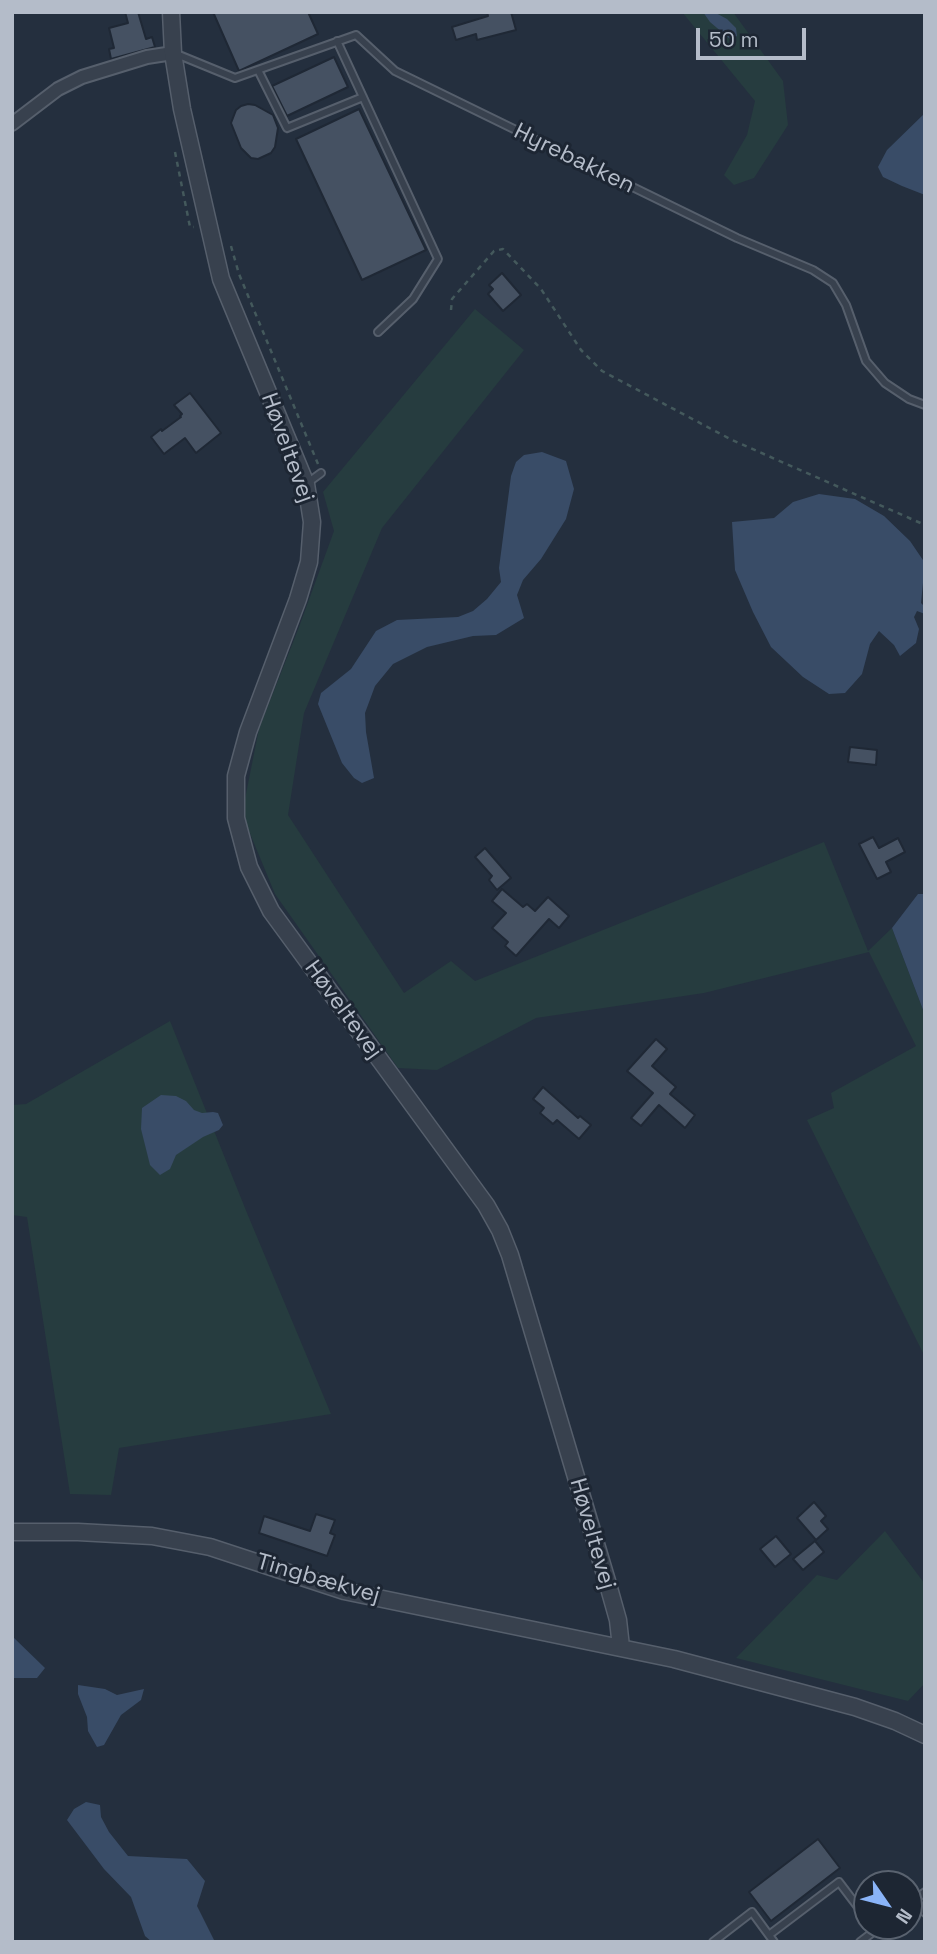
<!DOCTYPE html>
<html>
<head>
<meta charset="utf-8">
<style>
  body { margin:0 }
  #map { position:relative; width:937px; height:1954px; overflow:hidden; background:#242f3e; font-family:"Space Grotesk",sans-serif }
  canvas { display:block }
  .frame { position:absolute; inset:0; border:14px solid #b4bcc9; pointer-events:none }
  .north { position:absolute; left:853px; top:1870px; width:70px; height:70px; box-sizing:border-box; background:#1d2633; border:2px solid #59626f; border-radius:50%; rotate:125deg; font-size:19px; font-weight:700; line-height:28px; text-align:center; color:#b4bcc9 }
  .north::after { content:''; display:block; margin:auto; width:24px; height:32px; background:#8ab4f8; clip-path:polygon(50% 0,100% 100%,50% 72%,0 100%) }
  .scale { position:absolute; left:696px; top:28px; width:110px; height:32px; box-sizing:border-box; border:4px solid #b4bcc9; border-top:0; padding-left:9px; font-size:21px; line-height:24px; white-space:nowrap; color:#b4bcc9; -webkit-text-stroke:5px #1d2633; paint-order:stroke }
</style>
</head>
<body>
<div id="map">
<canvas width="937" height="1954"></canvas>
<div class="frame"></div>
<div class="north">N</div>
<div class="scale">50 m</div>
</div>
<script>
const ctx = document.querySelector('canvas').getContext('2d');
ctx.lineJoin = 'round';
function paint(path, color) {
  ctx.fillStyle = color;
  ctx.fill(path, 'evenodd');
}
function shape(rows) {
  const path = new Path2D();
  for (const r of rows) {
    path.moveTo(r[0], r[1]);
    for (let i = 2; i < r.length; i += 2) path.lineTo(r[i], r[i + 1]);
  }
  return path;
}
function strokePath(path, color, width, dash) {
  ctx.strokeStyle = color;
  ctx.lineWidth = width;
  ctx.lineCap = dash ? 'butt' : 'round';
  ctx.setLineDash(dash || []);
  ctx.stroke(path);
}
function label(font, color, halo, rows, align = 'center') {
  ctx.font = font + ' "Space Grotesk",sans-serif';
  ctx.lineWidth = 6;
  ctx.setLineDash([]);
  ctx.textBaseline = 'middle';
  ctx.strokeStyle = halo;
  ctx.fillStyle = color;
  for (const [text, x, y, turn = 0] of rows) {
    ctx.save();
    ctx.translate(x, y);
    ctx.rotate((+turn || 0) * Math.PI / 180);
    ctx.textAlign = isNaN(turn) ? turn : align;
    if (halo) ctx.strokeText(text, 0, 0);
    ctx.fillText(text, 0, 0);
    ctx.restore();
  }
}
paint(shape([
  [682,12,733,12,783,81,788,125,754,178,734,185,724,175,747,135,755,101],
  [475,309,524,350,382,528,304,713,288,815,404,993,451,961,475,981,824,842,868,951,892,928,925,1015,925,1357,807,1120,834,1108,831,1093,916,1046,869,952,704,993,536,1018,437,1070,398,1068,275,894,242,814,259,729,299,627,334,531,323,492],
  [170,1021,247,1213,331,1414,119,1448,111,1495,70,1494,27,1217,12,1215,12,1105,26,1104],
  [885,1531,925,1584,925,1683,908,1701,736,1658,817,1575,837,1580]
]), '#263c3f');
paint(shape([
  [703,12,714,12,727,19,736,28,737,36,730,39,710,22],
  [925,113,925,195,902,186,883,177,878,167,887,150],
  [542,452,566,461,574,489,566,519,541,559,523,580,517,595,524,618,496,635,473,636,427,647,393,664,375,686,365,713,366,732,374,778,362,783,354,778,342,763,318,704,321,693,351,669,376,631,397,620,458,617,473,611,487,599,501,582,499,568,511,476,516,462,524,455],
  [819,494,855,499,884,516,910,541,925,563,921,603,925,607,925,614,917,611,914,617,919,629,916,643,900,656,894,645,879,631,870,644,862,674,845,693,829,694,803,677,771,647,753,612,735,570,732,522,774,518,793,502],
  [918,894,925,894,925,1015,892,928],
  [161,1095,176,1096,186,1101,194,1110,202,1113,213,1112,218,1113,223,1125,219,1130,203,1137,176,1155,170,1169,160,1175,150,1165,141,1129,142,1108],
  [12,1636,45,1668,37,1678,12,1678],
  [78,1685,105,1689,117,1695,144,1689,141,1700,121,1715,104,1745,97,1747,88,1731,87,1717,78,1694],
  [86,1802,100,1805,101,1817,109,1832,128,1856,187,1859,205,1881,197,1906,215,1942,152,1942,145,1936,131,1897,104,1869,67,1820,74,1809]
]), '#394c67');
const building = shape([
  [125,12,138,12,146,39,152,37,155,47,111,59,109,49,114,48,109,28,128,23,125,12],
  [213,12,308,12,318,34,239,71,213,12],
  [487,12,511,12,516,30,477,40,476,34,456,40,452,27,488,16,487,12],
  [334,57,348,87,287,116,272,86,334,57],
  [248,104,255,105,273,115,278,128,275,147,271,153,258,159,251,158,241,148,231,123,236,110,241,106,248,104],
  [359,109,426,250,362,280,296,139,359,109],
  [502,273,521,295,503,311,488,294,493,289,489,285,502,273],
  [190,393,221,433,196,453,185,438,164,454,151,437,161,429,162,431,181,417,180,416,182,414,174,405,190,393],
  [850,747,877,750,876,765,848,762,850,747],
  [873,837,879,848,898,838,905,852,886,862,891,872,877,879,859,844,873,837],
  [485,848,511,878,497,890,489,880,492,876,475,857,485,848],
  [502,889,523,907,527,904,535,911,548,897,569,916,559,928,549,919,516,956,505,946,508,942,492,928,506,913,492,901,502,889],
  [656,1039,667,1049,652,1066,676,1087,670,1094,695,1115,685,1128,659,1105,641,1126,631,1118,653,1093,627,1071,656,1039],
  [543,1087,578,1118,580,1116,591,1125,579,1139,557,1120,553,1124,540,1113,544,1108,533,1099,543,1087],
  [814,1502,826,1516,821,1521,828,1529,816,1540,797,1518,814,1502],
  [316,1514,335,1520,330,1533,335,1535,327,1556,259,1533,264,1516,310,1531,316,1514],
  [776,1536,791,1554,775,1567,760,1549,776,1536],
  [815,1541,824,1552,803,1570,793,1559,815,1541],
  [818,1839,840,1868,771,1921,749,1892,818,1839]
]);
paint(building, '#455162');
strokePath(building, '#1f2835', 2);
const service = shape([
  [337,41,438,259,413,299,378,332],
  [174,53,235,78,356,35,395,71,737,238,813,270,833,283,846,305,866,361,885,383,909,399,925,405],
  [258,70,287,128,363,97],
  [306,484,321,473],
  [915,1900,925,1913],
  [909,1904,925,1892],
  [769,1935,839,1882,867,1919],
  [713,1942,752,1912,774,1942],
  [860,1942,881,1926]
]);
const minor = shape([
  [12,124,58,89,82,77,147,57,173,53]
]);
const tertiary = shape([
  [171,12,173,53,182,109,221,279,306,484,312,522,309,562,298,599,248,732,236,776,236,818,249,867,271,911,486,1205,500,1230,510,1255,607,1581,618,1620,621,1647],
  [12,1532,78,1532,152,1536,210,1547,344,1591,674,1659,855,1707,895,1721,925,1735]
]);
strokePath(service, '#565f6c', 10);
strokePath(minor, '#565f6c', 16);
strokePath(tertiary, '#565f6c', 19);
strokePath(shape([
  [175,152,190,227,194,227],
  [231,246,239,274,318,464],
  [451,310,452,299,494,251,503,249,541,289,581,350,602,371,732,440,925,525]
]), '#44595c', 2.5, [5, 5]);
strokePath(service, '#38414e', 6);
strokePath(minor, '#38414e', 12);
strokePath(tertiary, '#38414e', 16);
label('23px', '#b4bcc9', '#1d2633', [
  ["Hyrebakken",574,159,26],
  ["Høveltevej",287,448,70],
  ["Høveltevej",343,1010,54],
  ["Høveltevej",592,1534,74],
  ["Tingbækvej",318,1579,16]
]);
</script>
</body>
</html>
